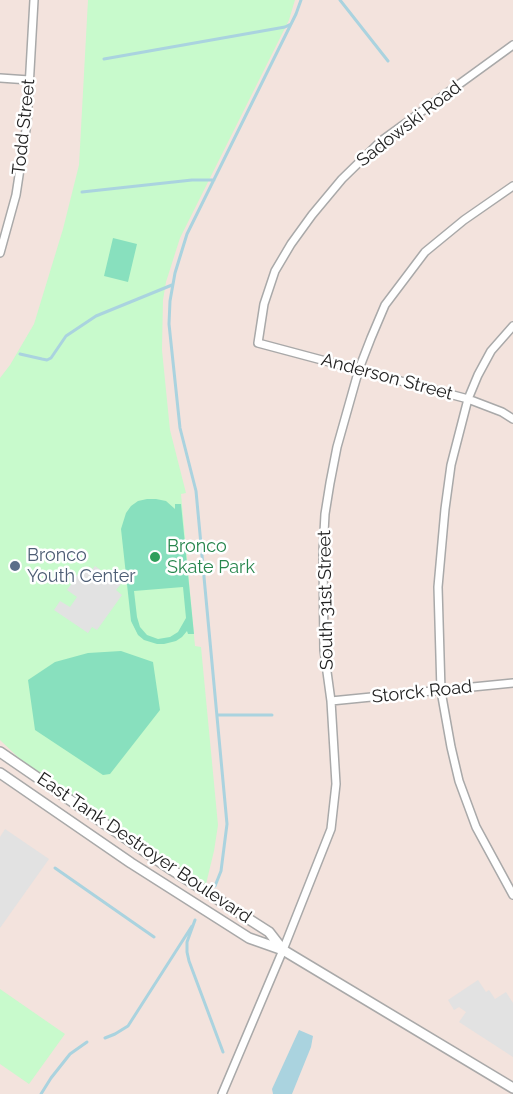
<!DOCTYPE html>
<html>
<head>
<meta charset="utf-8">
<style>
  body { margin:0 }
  canvas { display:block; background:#f2efe9 }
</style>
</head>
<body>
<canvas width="513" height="1094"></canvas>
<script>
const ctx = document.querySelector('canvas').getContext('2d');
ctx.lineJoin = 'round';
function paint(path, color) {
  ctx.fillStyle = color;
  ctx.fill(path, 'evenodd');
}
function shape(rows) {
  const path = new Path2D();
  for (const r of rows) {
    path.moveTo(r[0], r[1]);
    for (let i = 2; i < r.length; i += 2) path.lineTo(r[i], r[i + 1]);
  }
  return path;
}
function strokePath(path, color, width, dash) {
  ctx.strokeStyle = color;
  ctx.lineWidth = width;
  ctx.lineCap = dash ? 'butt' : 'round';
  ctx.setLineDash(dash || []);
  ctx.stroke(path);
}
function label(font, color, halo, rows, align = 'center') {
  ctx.font = font + ' Raleway,sans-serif';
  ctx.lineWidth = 5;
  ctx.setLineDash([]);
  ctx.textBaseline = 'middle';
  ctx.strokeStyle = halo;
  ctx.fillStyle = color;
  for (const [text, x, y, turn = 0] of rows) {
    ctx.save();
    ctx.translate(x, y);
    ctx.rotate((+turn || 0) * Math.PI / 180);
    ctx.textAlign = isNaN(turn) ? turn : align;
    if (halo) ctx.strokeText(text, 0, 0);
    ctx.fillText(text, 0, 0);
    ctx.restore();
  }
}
paint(shape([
  [0,0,513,0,513,1094,0,1094]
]), '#f3e3dd');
paint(shape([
  [88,0,295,0,289,20,180,238,166,282,163,300,162,350,170,430,186,493,181,494,195,646,201,647,218,825,214,851,206,884,137,839,21,760,0,740,0,378,10,365,34,324,63,229,79,165],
  [0,989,65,1034,29,1084,0,1064]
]), '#c8facc');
paint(shape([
  [113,238,137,244,128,282,104,276],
  [147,499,156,499,166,501,175,509,175,504,181,504,194,634,188,634,187,631,182,637,176,641,164,644,157,644,144,640,138,635,131,621,121,529,126,513,131,506,138,501],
  [183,587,186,618,178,632,170,637,158,639,147,635,140,627,137,617,134,591],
  [121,651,153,662,160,710,110,774,103,775,35,730,28,680,55,662,88,653]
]), '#88e0be');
paint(shape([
  [95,566,121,584,116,590,122,595,97,630,92,627,88,633,54,610,60,601,70,607,77,597,67,590,83,567,90,572],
  [5,829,49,859,0,928,0,837],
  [478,980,486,992,489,990,495,999,506,992,513,1003,513,1057,459,1022,466,1012,459,1007,454,1010,448,1000]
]), '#e2e2e2');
paint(shape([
  [299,1030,313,1036,311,1047,292,1094,273,1094,272,1089]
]), '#aad3df');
strokePath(shape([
  [340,0,388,61],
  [104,59,285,27,291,24],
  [82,192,192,180,214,180],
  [20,354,42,359,47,360,51,358,66,336,96,316,172,285],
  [217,715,272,715],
  [55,868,154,937],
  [215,886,221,871,227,824,196,491,180,428,169,324,170,301,175,273,187,234,296,14,301,0],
  [195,920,187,942,187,952,189,961,223,1052],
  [105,1038,115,1034,128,1026,192,926],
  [41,1094,51,1078,70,1054,87,1042]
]), '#aad3df', 3);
const minor = shape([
  [513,45,381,141,342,179,312,215,291,244,275,271,264,304,258,343,468,399,502,412,513,419],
  [0,78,29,80],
  [0,253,16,195,27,123,34,0],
  [513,326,491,351,478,375,468,399,451,465,445,509,438,587,441,691,451,747,459,781,476,827,513,895],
  [331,701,513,683],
  [222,1094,283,950,331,829,336,784,331,701,324,650,323,552,325,514,330,483,337,447,359,369,371,338,385,305,425,252,464,220,513,186]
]);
const tertiary = shape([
  [0,752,172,870,269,932,283,950],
  [0,773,131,863,249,938,283,950,513,1088]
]);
strokePath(minor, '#a9a9a9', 10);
strokePath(tertiary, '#a9a9a9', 12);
strokePath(minor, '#fff', 7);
strokePath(tertiary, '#fff', 9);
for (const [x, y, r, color] of [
  [155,557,6,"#2e9e5b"],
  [15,566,6,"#5c6f8a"]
]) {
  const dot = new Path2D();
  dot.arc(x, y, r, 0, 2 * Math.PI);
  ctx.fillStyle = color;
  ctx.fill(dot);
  strokePath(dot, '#fff', 2);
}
label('18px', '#222', '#fff', [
  ["Sadowski Road",409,124,-38],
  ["Todd Street",24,127,-84],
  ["Anderson Street",387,377,15],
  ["South 31st Street",326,600,-91],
  ["Storck Road",422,692,-6],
  ["East Tank Destroyer Boulevard",144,848,34]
]);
label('18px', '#27864d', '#fff', [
  ["Bronco",167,547],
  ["Skate Park",167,568]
], 'left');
label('18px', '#4e5e75', '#fff', [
  ["Bronco",27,556],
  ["Youth Center",27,577]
], 'left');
</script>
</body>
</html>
